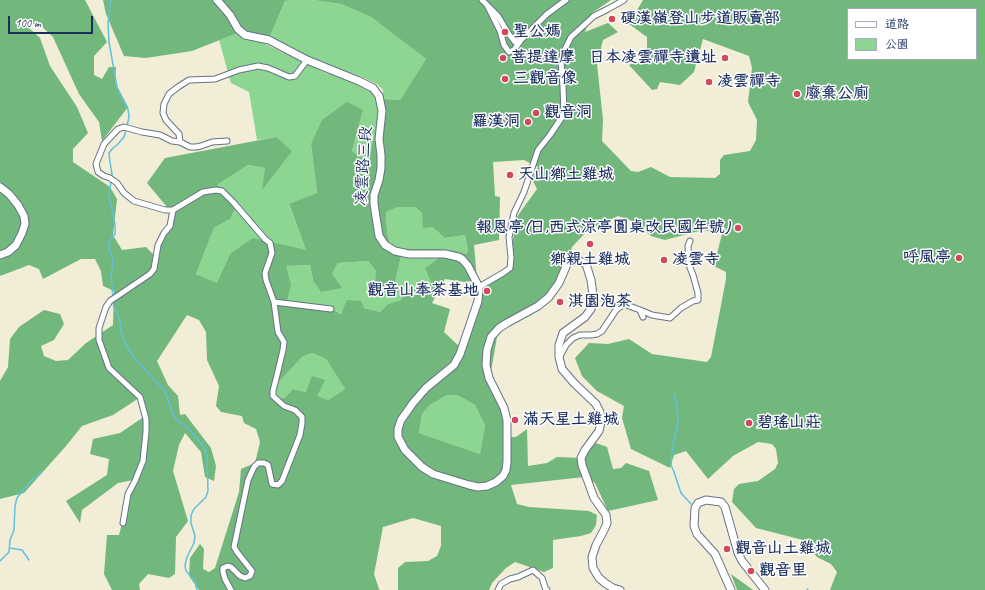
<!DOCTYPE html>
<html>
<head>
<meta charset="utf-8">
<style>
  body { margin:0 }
  #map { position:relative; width:985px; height:590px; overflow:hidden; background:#f1edd7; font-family:Caveat,"LXGW WenKai TC",sans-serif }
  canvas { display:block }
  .legend { position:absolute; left:847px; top:8px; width:130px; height:52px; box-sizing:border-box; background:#fff; border:1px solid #a4acbf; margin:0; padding:5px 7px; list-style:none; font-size:12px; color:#1b2f5e }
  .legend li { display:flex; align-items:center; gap:8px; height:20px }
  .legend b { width:20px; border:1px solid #a4acbf }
  .scale { position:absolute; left:8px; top:16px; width:85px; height:18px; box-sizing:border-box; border:2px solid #1b2f5e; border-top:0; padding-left:5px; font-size:12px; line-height:14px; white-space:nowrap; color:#1b2f5e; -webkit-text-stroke:3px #fff; paint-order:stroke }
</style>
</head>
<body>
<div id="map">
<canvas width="985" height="590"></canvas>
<ul class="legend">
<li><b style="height:5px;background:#fff"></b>道路</li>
<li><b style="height:11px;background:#8dd692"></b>公園</li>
</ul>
<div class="scale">100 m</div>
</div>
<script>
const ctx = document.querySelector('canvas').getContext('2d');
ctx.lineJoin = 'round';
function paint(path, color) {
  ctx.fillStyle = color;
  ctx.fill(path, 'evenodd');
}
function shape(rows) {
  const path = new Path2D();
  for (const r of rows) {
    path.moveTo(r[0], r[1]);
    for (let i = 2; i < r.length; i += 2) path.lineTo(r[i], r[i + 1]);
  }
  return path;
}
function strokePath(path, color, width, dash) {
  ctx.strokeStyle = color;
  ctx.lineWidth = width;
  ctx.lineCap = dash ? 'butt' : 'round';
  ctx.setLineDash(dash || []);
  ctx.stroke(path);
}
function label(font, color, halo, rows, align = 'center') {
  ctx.font = font + ' Caveat,"LXGW WenKai TC",sans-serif';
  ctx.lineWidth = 3;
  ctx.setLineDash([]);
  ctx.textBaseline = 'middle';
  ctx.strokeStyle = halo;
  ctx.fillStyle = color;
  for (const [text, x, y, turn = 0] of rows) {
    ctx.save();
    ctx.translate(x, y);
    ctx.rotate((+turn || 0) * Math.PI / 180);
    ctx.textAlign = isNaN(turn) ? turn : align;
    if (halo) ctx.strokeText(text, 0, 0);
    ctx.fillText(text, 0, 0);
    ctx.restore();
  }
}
paint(shape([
  [295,0,313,0,341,4,371,17,426,59,400,100,383,99,383,90,378,85,360,76,320,64,270,36,285,1],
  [235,34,263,43,326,73,367,85,381,109,368,162,352,151,363,110,311,144,317,193,289,205,306,250,230,254,217,284,196,274,214,228,230,219,217,185,248,165,265,168,263,189,276,137,257,140,249,92,231,83,219,40],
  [398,207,415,207,422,213,432,227,445,238,465,235,468,250,465,255,452,250,438,249,403,249,390,244,387,232,386,212],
  [401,256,440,258,429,287,403,292,401,300,388,304,380,312,364,308,342,314,330,308,286,304,285,266,310,265,313,280,332,274,338,263,368,261,376,271,393,290],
  [312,353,326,359,345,389,328,400,316,396,324,380,306,392,293,389,284,398,276,399,272,396,275,386,302,357],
  [447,395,457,395,475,405,485,425,480,454,419,433,422,414,430,405]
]), '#8dd692');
paint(shape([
  [0,0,85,0,107,42,94,56,94,75,102,79,109,67,116,67,115,82,128,107,102,141,99,122,79,94,53,37,39,24,32,24,29,28,40,38,50,66,77,107,88,133,73,149,73,162,110,187,117,199,113,235,122,250,146,247,155,256,172,213,147,183,165,158,276,137,292,151,262,190,265,168,248,165,217,185,238,202,230,219,214,228,196,274,217,283,230,254,253,238,306,250,289,204,317,193,311,144,322,120,347,102,363,110,352,151,368,162,383,99,400,100,426,59,371,17,341,4,313,0,611,0,592,13,585,32,608,23,618,32,603,40,597,64,603,120,602,141,631,171,638,172,651,167,670,177,715,178,720,174,720,160,724,155,750,151,756,140,757,120,748,102,752,68,749,56,703,39,694,72,680,85,660,82,657,89,652,90,629,65,647,57,647,37,629,24,643,0,985,0,985,590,830,590,837,572,831,564,817,557,803,540,756,528,732,502,734,489,739,484,758,481,775,469,778,463,776,449,772,444,758,442,733,456,708,479,686,451,674,455,670,468,631,449,622,418,624,406,597,391,582,376,575,358,589,343,608,344,629,339,652,354,707,362,711,357,726,279,726,272,714,266,722,234,703,230,665,240,651,236,630,220,618,216,588,230,572,247,565,275,557,287,500,330,497,337,491,371,503,405,509,437,516,437,527,429,528,466,547,463,557,457,582,458,596,443,607,447,613,469,621,468,626,463,649,471,658,500,608,511,595,483,584,477,511,485,517,504,529,507,589,511,597,515,596,525,591,533,581,536,553,540,553,568,544,572,515,562,506,568,492,583,489,590,398,590,398,568,405,562,428,561,437,556,441,546,441,526,413,518,383,527,374,574,379,589,380,590,199,590,189,576,190,558,200,544,204,549,203,569,209,572,215,568,239,492,241,469,255,463,260,442,256,429,244,423,242,416,221,412,216,406,219,386,207,360,206,332,199,320,187,315,157,361,168,385,178,396,180,415,185,414,211,448,216,466,214,481,205,477,201,452,185,433,179,445,173,471,188,521,176,537,175,574,169,578,148,574,139,584,140,590,112,590,104,574,107,535,119,535,133,480,118,483,82,510,80,523,66,501,107,475,109,459,90,454,93,439,120,433,148,414,139,398,113,415,82,426,66,446,24,493,0,499,0,381,8,367,10,339,19,327,44,310,60,314,64,324,54,340,41,346,44,356,56,361,68,360,86,343,113,325,114,291,103,286,101,271,95,259,81,259,43,279,39,269,29,265,0,276],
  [848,9,976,9,976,59,848,59],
  [524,160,538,167,532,179,537,189,516,218,509,269,478,294,461,348,444,332,450,309,432,303,445,279,465,282,477,280,474,245,499,240,500,197,495,196,493,162],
  [398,207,415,207,422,213,423,228,432,227,445,238,465,235,468,250,466,254,452,250,438,249,403,249,390,244,387,232,386,212],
  [401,256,439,258,425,268,431,282,429,287,403,292,401,300,388,304,380,312,364,308,361,301,347,300,341,314,330,308,286,304,291,285,286,266,310,265,313,280,321,292,342,288,332,274,338,263,368,261,376,271,375,284,393,291],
  [312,353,326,359,345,389,328,400,317,396,325,380,312,376,306,392,293,389,284,398,276,399,272,396,275,386,302,357],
  [447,395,457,395,475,405,485,425,480,454,419,433,422,414,430,405],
  [103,0,295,0,285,1,270,36,263,43,235,34,192,51,146,58,124,56,106,14],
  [731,574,753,590,737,590]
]), '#72b77c');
strokePath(shape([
  [111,0,108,23,109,42,117,87,122,99,128,109,129,117,127,126],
  [112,178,112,174,110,162,109,153,112,149,118,144,124,137,126,130],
  [111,181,109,197,113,214,115,225,115,234,111,239,108,245,113,261,111,276,113,298],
  [113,301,114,308,119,317,122,334,125,343,135,359,165,391,173,414,176,419,190,430,203,446,207,455,208,491,206,497,194,509,191,515,191,523,195,536,194,543,187,557,185,565,186,571,195,581,197,590],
  [674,395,677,405,678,422,672,452,671,465,674,472,681,493,691,504],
  [10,548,22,550,29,560],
  [0,561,9,552,10,540,14,530,15,506,17,498,28,484,42,472],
  [807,589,808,590]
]), '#5fc1dd', 1.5);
const street = shape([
  [482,0,498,16,508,33,515,42,521,40],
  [488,7,500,31,504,45,509,52,514,50,521,40,547,14,566,0],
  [180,142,190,147,196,147,201,146,212,142,227,141],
  [479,287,503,273,510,268,511,258,509,237,514,213,524,192,538,150,550,135,564,114,563,86,561,62,564,51,571,37,594,16,608,9,624,0],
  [274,302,331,309],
  [640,310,652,315,670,318,681,308,693,301,698,300,698,293,693,275,689,265,688,246,690,241],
  [560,356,566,345,573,338,580,335,591,335,597,334,602,331,616,310,624,304,640,310,643,317],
  [123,523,128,494,135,481,143,461,146,432,146,419,140,397,109,368,99,340,99,328,106,307,110,301,150,274,154,269,158,245,164,233,170,226,173,210],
  [231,590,225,579,223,572,223,568,228,566,231,567,240,576,245,578,250,576,252,571,237,552,234,547,248,480,254,467,258,463,264,463,268,465,272,484,278,485,282,481,300,435,302,423,302,417,295,410,284,406,273,396,273,391,277,375,283,350,284,342,278,332,274,302,266,280,265,273,272,253,270,243,265,239,233,202,222,191,216,190,203,192,173,210,165,210,134,201,124,193,117,183,110,178,104,176,98,172,96,164,104,144,118,129,124,127,142,132,160,135,172,141,180,142,179,134,166,120,163,113,164,104,169,94,178,87,189,80,215,79,239,70,258,66,268,68,289,77,295,76,307,60],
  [498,590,501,584,510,579,518,577,533,570,542,578,546,590,547,590]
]);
const secondary = shape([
  [217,0,230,15,238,29,245,35,269,40,307,60,359,81,373,88,379,96,382,111,379,139,381,155,381,168,379,180,374,195,374,204,379,236,385,245,395,251,409,254,445,254,458,257,462,259,468,266,479,287,478,301,460,354,454,365,426,388,413,403,401,420,398,429,398,437,405,450,422,467,433,474,469,485,478,487,487,486,496,482,503,476,506,470,507,462,507,420,504,408,489,378,486,365,487,350,491,337,499,328,507,323,538,306,549,297,559,283,568,262,577,260,584,263,586,264,591,280,593,295,593,302,591,309,585,317,563,333,559,345,559,357,562,369,574,383,596,404,600,412,601,422,599,431,585,450,581,458,582,465,594,498,606,515,607,523,604,530,596,545,592,557,593,568,599,578,605,583,613,588,620,590],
  [0,187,9,194,18,205,24,216,25,224,22,233,16,245,8,252,0,255],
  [731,590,715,554,697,534,694,526,695,508,698,503,706,500,721,502,725,507,738,553,742,561,765,590]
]);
strokePath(street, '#667288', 7);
strokePath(secondary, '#667288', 9);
strokePath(street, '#fff', 5);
strokePath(secondary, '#fff', 7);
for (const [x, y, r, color] of [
  [612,19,4,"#d1495b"],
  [505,32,4,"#d1495b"],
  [503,58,4,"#d1495b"],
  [725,58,4,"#d1495b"],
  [505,79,4,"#d1495b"],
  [709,82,4,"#d1495b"],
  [797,94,4,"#d1495b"],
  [536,113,4,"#d1495b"],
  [528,122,4,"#d1495b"],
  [510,175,4,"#d1495b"],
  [738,228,4,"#d1495b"],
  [590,244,4,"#d1495b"],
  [959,258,4,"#d1495b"],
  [664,260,4,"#d1495b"],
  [487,291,4,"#d1495b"],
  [560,302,4,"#d1495b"],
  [515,420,4,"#d1495b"],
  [749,423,4,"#d1495b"],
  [727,549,4,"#d1495b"],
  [751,571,4,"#d1495b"]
]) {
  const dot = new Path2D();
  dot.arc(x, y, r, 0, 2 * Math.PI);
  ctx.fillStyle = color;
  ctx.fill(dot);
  strokePath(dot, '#fff', 1.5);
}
label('bold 16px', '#1b2f5e', '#fff', [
  ["硬漢嶺登山步道販賣部",620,19],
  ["聖公媽",513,32],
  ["菩提達摩",511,58],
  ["日本凌雲禪寺遺址",717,58,"right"],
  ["三觀音像",513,79],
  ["凌雲禪寺",717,82],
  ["廢棄公廁",805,94],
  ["觀音洞",544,113],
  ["羅漢洞",520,122,"right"],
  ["天山鄉土雞城",518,175],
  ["報恩亭(日,西式涼亭圓桌改民國年號)",730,228,"right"],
  ["呼風亭",951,258,"right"],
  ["鄉親土雞城",590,260,"center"],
  ["凌雲寺",672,260],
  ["觀音山奉茶基地",479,291,"right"],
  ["淇園泡茶",568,302],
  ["滿天星土雞城",523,420],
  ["碧瑤山莊",757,423],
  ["觀音山土雞城",735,549],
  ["觀音里",759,571]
], 'left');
label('16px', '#1b2f5e', '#fff', [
  ["凌雲路三段",364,166,-86]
]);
</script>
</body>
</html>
